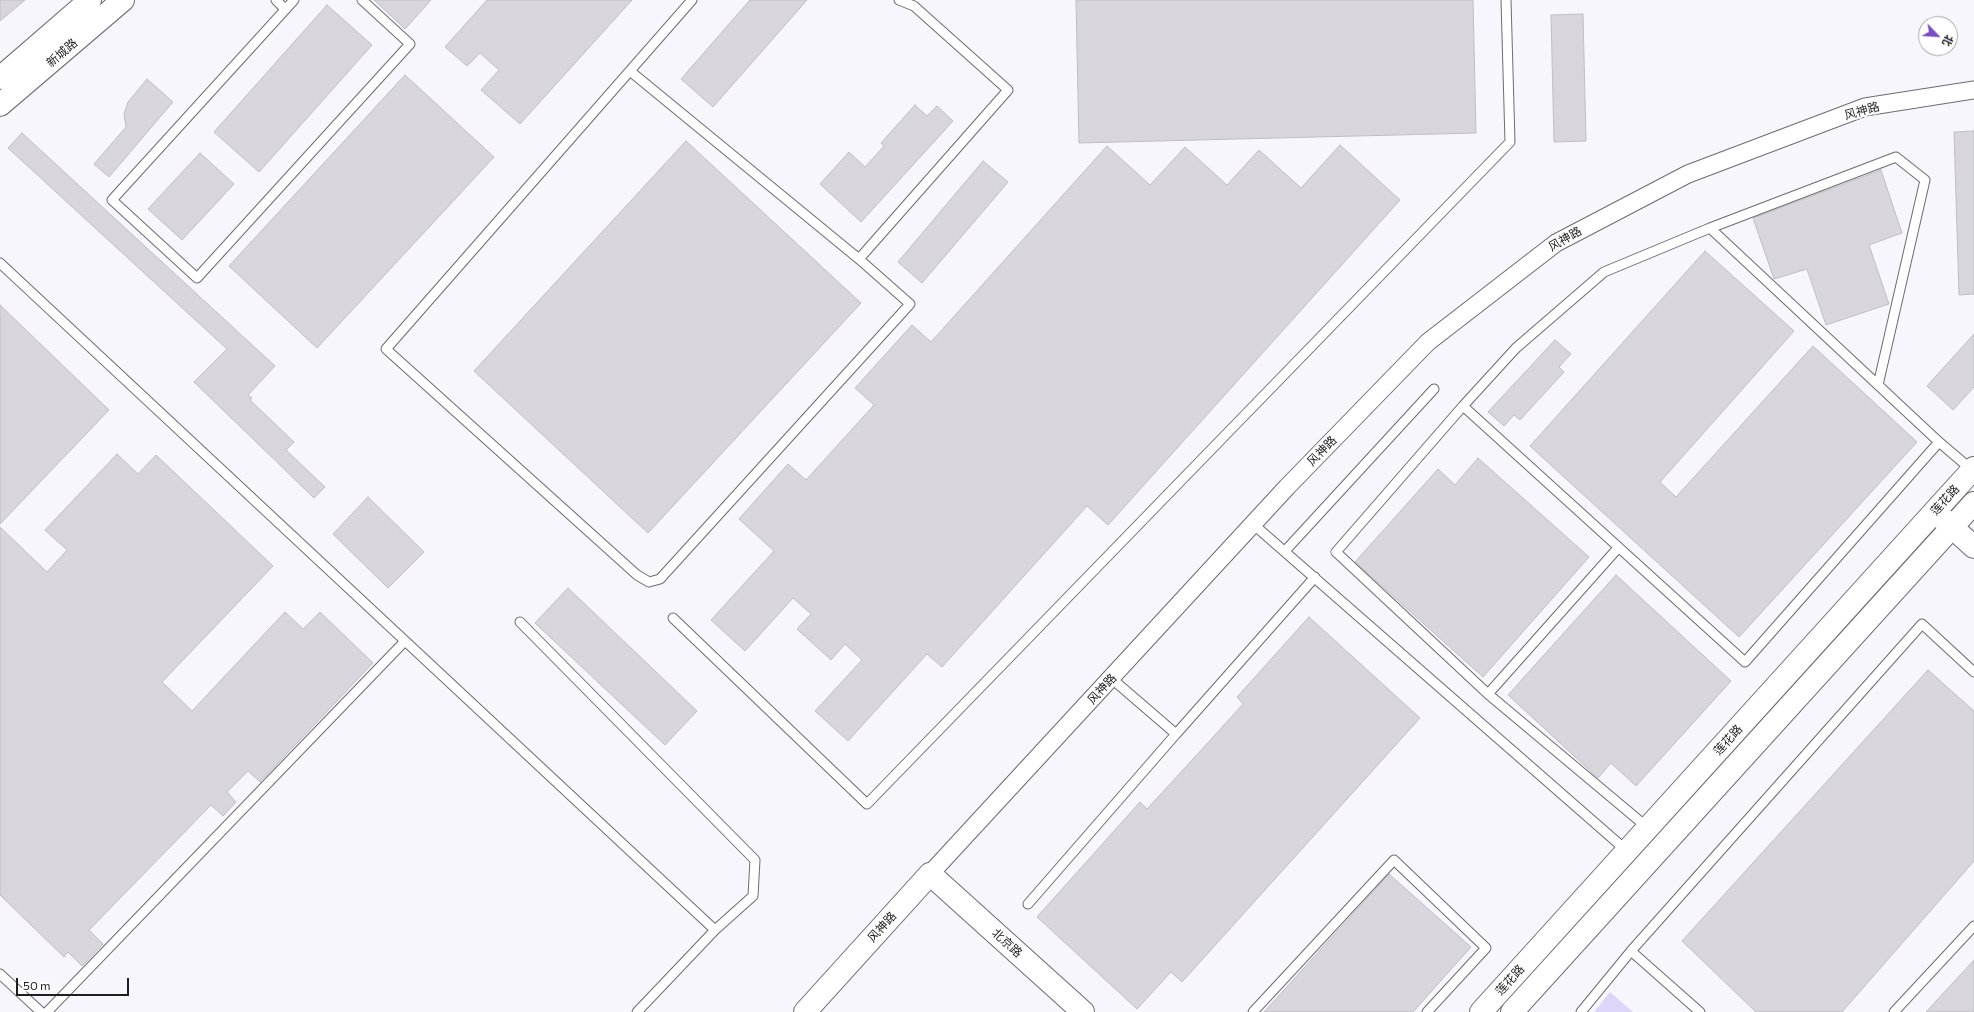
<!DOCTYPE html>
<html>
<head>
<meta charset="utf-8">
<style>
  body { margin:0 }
  #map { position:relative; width:1974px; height:1012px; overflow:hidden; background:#f8f6fd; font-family:Commissioner,"Noto Sans SC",sans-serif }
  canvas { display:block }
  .north { position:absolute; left:1918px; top:16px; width:40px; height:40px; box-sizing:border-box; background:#fff; border:1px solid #a5a5a5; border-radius:50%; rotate:115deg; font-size:11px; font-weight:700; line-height:16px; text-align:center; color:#1e1d1f }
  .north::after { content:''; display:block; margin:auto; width:14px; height:18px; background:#784cc5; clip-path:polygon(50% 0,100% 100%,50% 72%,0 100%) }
  .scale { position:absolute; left:16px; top:978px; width:113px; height:18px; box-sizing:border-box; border:2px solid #1e1d1f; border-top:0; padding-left:5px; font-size:12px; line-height:14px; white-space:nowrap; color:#1e1d1f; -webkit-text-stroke:3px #fff; paint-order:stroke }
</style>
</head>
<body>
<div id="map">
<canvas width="1974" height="1012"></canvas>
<div class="north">北</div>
<div class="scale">50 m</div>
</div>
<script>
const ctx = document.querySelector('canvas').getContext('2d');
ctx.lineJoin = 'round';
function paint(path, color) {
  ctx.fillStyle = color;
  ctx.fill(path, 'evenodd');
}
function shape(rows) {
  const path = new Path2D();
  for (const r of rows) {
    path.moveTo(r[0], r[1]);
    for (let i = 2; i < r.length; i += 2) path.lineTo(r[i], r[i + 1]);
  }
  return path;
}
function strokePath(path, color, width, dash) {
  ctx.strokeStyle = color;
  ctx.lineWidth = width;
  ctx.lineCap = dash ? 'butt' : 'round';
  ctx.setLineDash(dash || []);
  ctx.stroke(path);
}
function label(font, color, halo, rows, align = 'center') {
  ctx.font = font + ' Commissioner,"Noto Sans SC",sans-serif';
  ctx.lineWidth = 4;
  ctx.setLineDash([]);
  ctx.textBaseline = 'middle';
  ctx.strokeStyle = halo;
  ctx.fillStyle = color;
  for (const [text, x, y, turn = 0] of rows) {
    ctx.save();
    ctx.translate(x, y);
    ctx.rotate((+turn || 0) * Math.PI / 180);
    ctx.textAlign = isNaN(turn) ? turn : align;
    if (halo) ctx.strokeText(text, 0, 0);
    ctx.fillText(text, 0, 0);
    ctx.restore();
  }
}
paint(shape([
  [1610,992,1633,1012,1594,1012]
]), '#ded5f8');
const building = shape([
  [0,0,25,0,0,21,0,0],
  [374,0,431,0,405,29,374,0],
  [487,0,632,0,520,124,481,90,499,70,480,53,467,66,445,47,487,0],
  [750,0,807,0,713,107,681,79,750,0],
  [1076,0,1473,0,1476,133,1079,143,1076,0],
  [327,5,372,45,259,172,214,132,327,5],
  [1583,14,1586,141,1554,142,1551,15,1583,14],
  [405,75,494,157,317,348,229,266,405,75],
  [147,79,173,102,109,177,94,164,126,127,124,114,128,102,147,79],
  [915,105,927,116,937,106,953,121,861,222,820,184,849,152,865,167,884,146,881,143,915,105],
  [1974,131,1974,294,1959,295,1954,132,1974,131],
  [22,133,275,366,248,395,252,398,250,400,294,442,286,450,325,487,314,498,194,382,227,349,8,148,22,133],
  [686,141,861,303,648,533,474,371,686,141],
  [1340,145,1400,200,1108,525,1087,506,942,667,927,654,848,741,815,711,862,660,845,644,831,660,797,629,811,614,793,598,745,651,711,620,774,551,739,519,788,464,806,480,874,405,855,388,912,325,931,342,1107,146,1150,185,1185,147,1227,185,1259,150,1301,188,1340,145],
  [200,153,234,184,182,240,148,209,200,153],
  [983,161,1008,182,922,283,898,262,983,161],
  [1881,170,1902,233,1869,245,1889,304,1826,325,1807,269,1774,279,1753,218,1881,170],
  [1705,251,1794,331,1660,482,1676,497,1813,346,1917,442,1739,637,1530,446,1705,251],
  [0,305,109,410,0,524,0,305],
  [1974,334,1974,387,1953,410,1927,386,1974,334],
  [1555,340,1571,354,1559,367,1564,372,1520,420,1514,415,1504,426,1488,412,1555,340],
  [117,454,138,474,156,455,273,566,162,682,192,711,285,612,303,629,320,612,373,663,260,782,248,771,227,792,236,802,223,816,211,805,89,930,103,944,82,966,68,952,64,957,0,895,0,527,47,572,67,550,45,530,117,454],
  [1478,458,1589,557,1483,677,1355,562,1438,469,1455,485,1478,458],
  [368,497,424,552,388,588,333,534,368,497],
  [1616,575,1731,681,1636,786,1611,763,1598,778,1508,695,1616,575],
  [568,588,697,711,665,745,535,623,568,588],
  [1309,617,1420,718,1182,982,1171,972,1137,1009,1037,917,1140,802,1147,809,1205,746,1243,704,1237,697,1309,617],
  [1928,670,1974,711,1974,861,1842,1012,1756,1012,1682,941,1928,670],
  [1389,874,1471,947,1413,1012,1264,1012,1389,874],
  [1974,960,1974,1012,1926,1012,1974,960]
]);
paint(building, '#d8d6dc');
strokePath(building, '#bfbec4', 1);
const service = shape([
  [276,0,285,9],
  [294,0,112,200,197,278,410,44,362,0],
  [692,0,386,349,637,575,649,582,660,579,910,304,859,259,1008,90,914,6,899,0],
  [630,71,859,259],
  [1710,228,1896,157,1925,180,1878,385],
  [0,263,715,930,637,1012],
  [1463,406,1336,552,1488,694],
  [1939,442,1745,662,1463,406,1516,348,1604,272,1710,228,1939,442,1972,470],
  [1253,524,1627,851],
  [1618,548,1488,694,1648,828],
  [1285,551,1434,389],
  [673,618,867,804,1510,142,1506,0],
  [520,622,755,860,753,896,715,930],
  [1111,678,1176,734,1315,577],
  [1028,904,1176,734],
  [0,974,41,1012],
  [47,1012,405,641],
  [1253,1012,1394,860,1486,948,1427,1012],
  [1581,1012,1631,951],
  [1700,1012,1631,951,1922,624,1974,672],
  [1894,1012,1974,926]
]);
const minor = shape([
  [930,874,1287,487,1428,342,1556,243,1688,174,1865,107,1974,90]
]);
const tertiary = shape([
  [1942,518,1974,547],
  [805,1012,930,874,1083,1012],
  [1481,1012,1974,468],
  [1512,1012,1974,503]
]);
const secondary = shape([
  [0,78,90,0],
  [0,105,123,0]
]);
strokePath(service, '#6c6b70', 11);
strokePath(minor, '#6c6b70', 19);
strokePath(tertiary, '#6c6b70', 24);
strokePath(secondary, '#6c6b70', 24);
strokePath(service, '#fff', 9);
strokePath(minor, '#fff', 17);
strokePath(tertiary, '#fff', 22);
strokePath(secondary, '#fff', 22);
label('12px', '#1e1d1f', '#fff', [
  ["新城路",62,53,-41],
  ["风神路",1862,111,-16],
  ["风神路",1565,239,-30],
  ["风神路",1322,451,-46],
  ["莲花路",1945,500,-48],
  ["风神路",1102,689,-47],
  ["莲花路",1728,740,-48],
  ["风神路",882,927,-48],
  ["北京路",1007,943,42],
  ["莲花路",1510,980,-48]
]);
</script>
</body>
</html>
